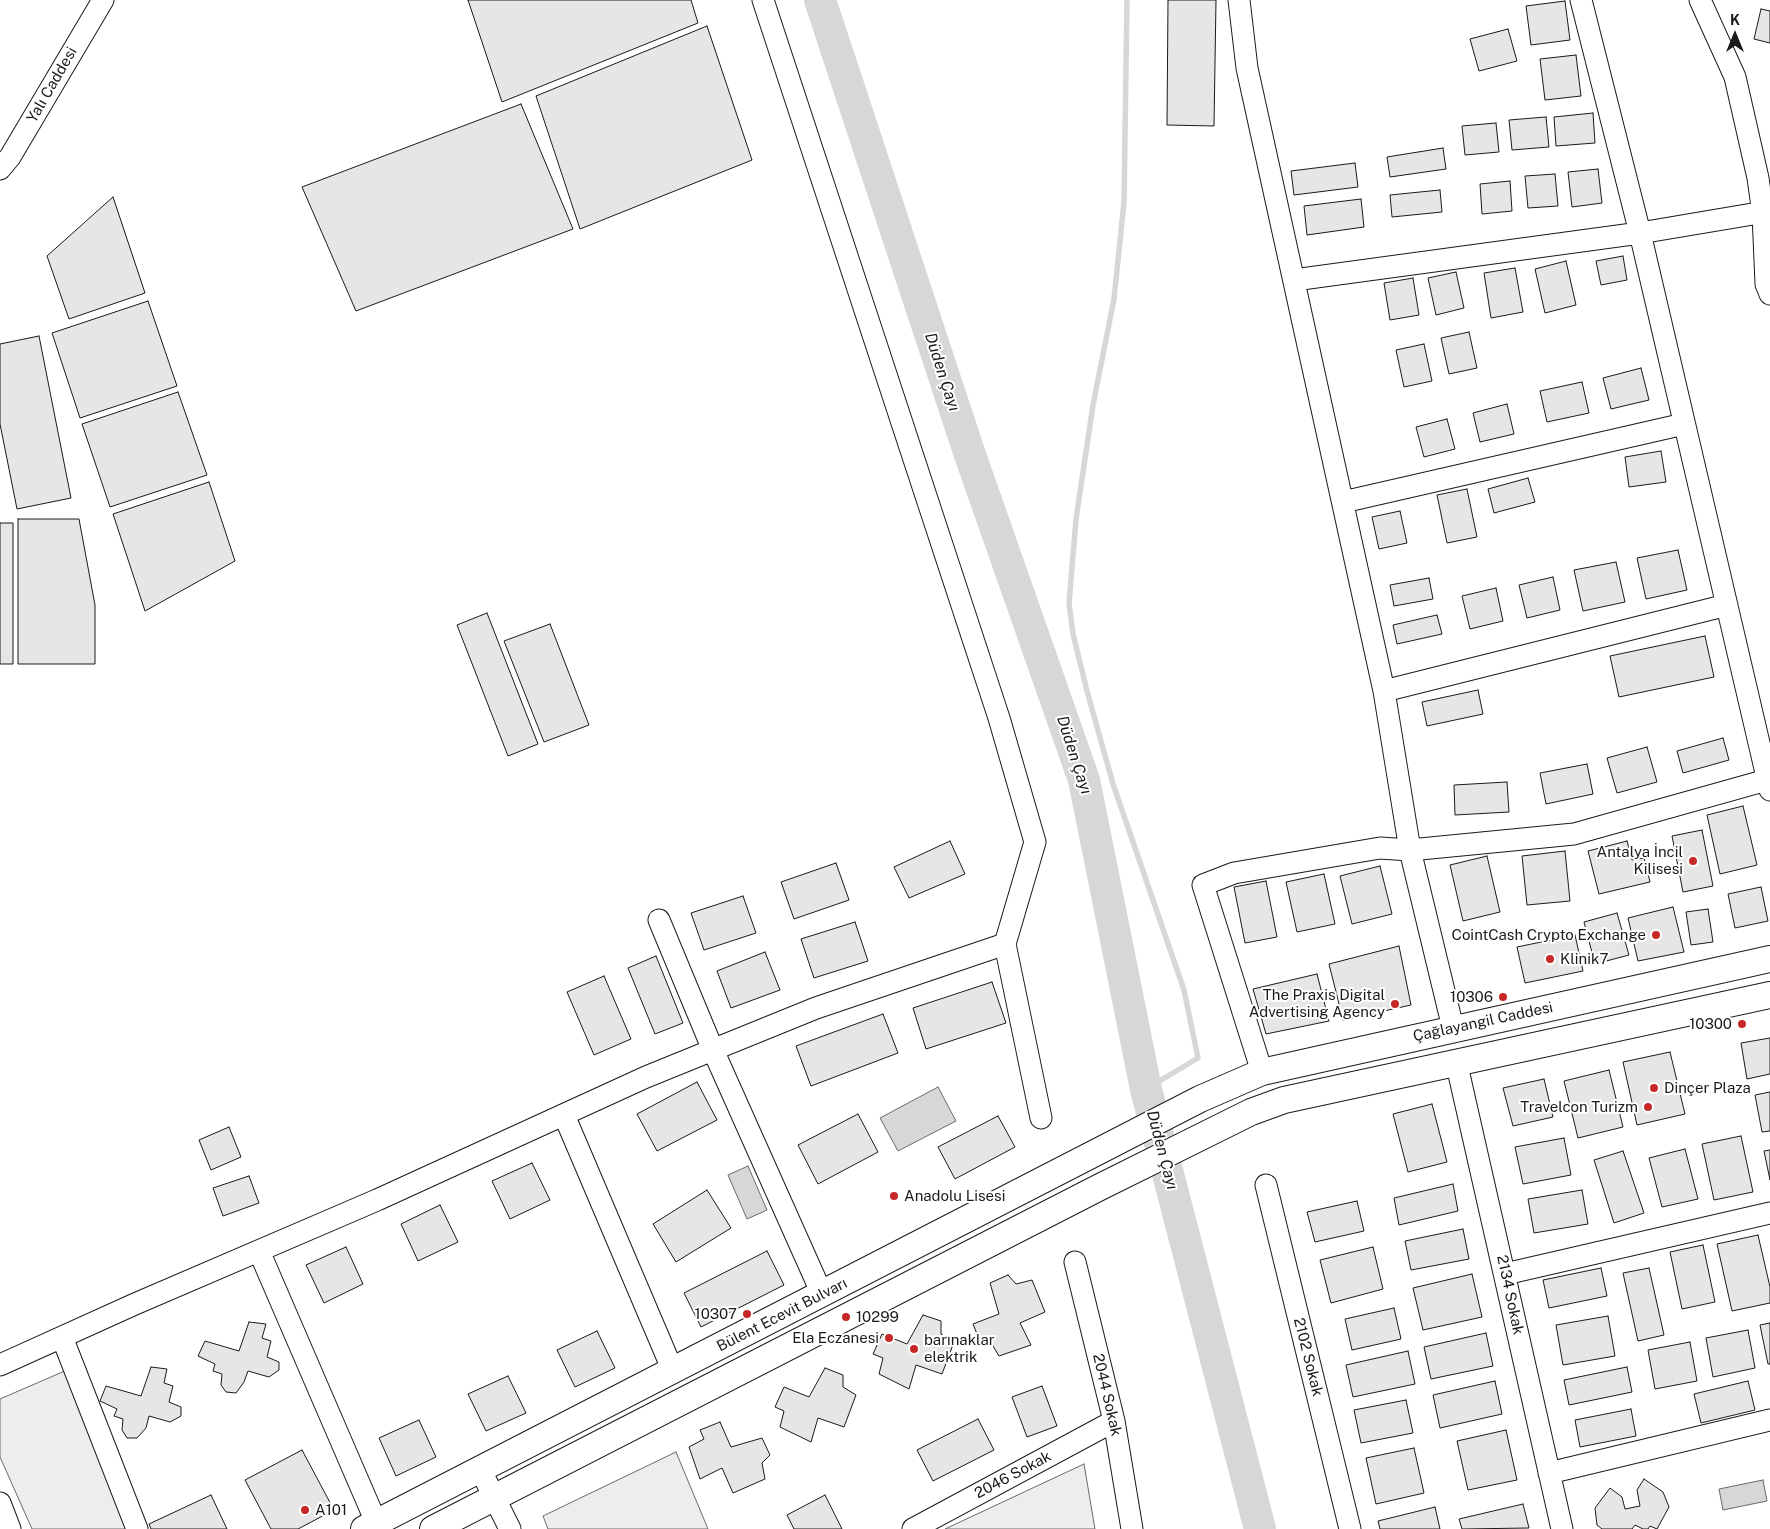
<!DOCTYPE html>
<html>
<head>
<meta charset="utf-8">
<style>
  body { margin:0 }
  #map { position:relative; width:1770px; height:1529px; overflow:hidden; background:#fff; font-family:"Public Sans",sans-serif }
  canvas { display:block }
  .north { position:absolute; left:1710px; top:10px; width:50px; height:50px; -webkit-text-stroke:4px #fff; paint-order:stroke; rotate:0deg; font-size:14px; font-weight:700; line-height:20px; text-align:center; color:#1a1a1a }
  .north::after { content:''; display:block; margin:auto; width:18px; height:22px; background:#1a1a1a; clip-path:polygon(50% 0,100% 100%,50% 72%,0 100%) }
</style>
</head>
<body>
<div id="map">
<canvas width="1770" height="1529"></canvas>
<div class="north">K</div>
</div>
<script>
const ctx = document.querySelector('canvas').getContext('2d');
ctx.lineJoin = 'round';
function paint(path, color) {
  ctx.fillStyle = color;
  ctx.fill(path, 'evenodd');
}
function shape(rows) {
  const path = new Path2D();
  for (const r of rows) {
    path.moveTo(r[0], r[1]);
    for (let i = 2; i < r.length; i += 2) path.lineTo(r[i], r[i + 1]);
  }
  return path;
}
function strokePath(path, color, width, dash) {
  ctx.strokeStyle = color;
  ctx.lineWidth = width;
  ctx.lineCap = dash ? 'butt' : 'round';
  ctx.setLineDash(dash || []);
  ctx.stroke(path);
}
function label(font, color, halo, rows, align = 'center') {
  ctx.font = font + ' "Public Sans",sans-serif';
  ctx.lineWidth = 4;
  ctx.setLineDash([]);
  ctx.textBaseline = 'middle';
  ctx.strokeStyle = halo;
  ctx.fillStyle = color;
  for (const [text, x, y, turn = 0] of rows) {
    ctx.save();
    ctx.translate(x, y);
    ctx.rotate((+turn || 0) * Math.PI / 180);
    ctx.textAlign = isNaN(turn) ? turn : align;
    if (halo) ctx.strokeText(text, 0, 0);
    ctx.fillText(text, 0, 0);
    ctx.restore();
  }
}
const green = shape([
  [67,1370,129,1529,32,1529,0,1457,0,1399,67,1370],
  [676,1452,708,1529,548,1529,543,1516,676,1452],
  [1084,1464,1095,1529,945,1529,1084,1464]
]);
paint(green, '#ededed');
strokePath(green, '#6a6a6a', 1);
const water = shape([
  [938,1087,956,1121,898,1151,880,1118,938,1087],
  [748,1166,767,1210,747,1219,728,1175,748,1166],
  [1763,1480,1767,1501,1723,1510,1719,1489,1763,1480]
]);
paint(water, '#d7d7d7');
strokePath(water, '#6a6a6a', 1);
strokePath(shape([
  [1127,0,1124,202,1114,299,1093,405,1076,519,1069,603,1073,634,1087,691,1113,784,1184,990,1198,1058,1146,1089]
]), '#d7d7d7', 5.5);
strokePath(shape([
  [820,0,969,452,1084,780,1146,1089,1260,1529]
]), '#d7d7d7', 32);
const building = shape([
  [468,0,691,0,698,23,502,102,468,0],
  [1168,0,1216,0,1214,126,1167,125,1168,0],
  [1565,1,1570,40,1531,45,1526,6,1565,1],
  [1761,9,1770,11,1770,43,1754,39,1761,9],
  [707,26,752,160,580,229,536,96,707,26],
  [1508,29,1517,61,1479,71,1470,39,1508,29],
  [1576,55,1581,96,1545,100,1540,59,1576,55],
  [521,104,573,229,356,311,302,187,521,104],
  [1593,113,1595,143,1556,146,1554,117,1593,113],
  [1546,117,1549,147,1512,150,1509,120,1546,117],
  [1496,123,1499,152,1465,155,1462,126,1496,123],
  [1443,148,1446,169,1390,177,1387,157,1443,148],
  [1355,163,1358,187,1294,195,1291,171,1355,163],
  [1598,169,1602,203,1572,207,1568,172,1598,169],
  [1555,174,1558,206,1528,208,1525,176,1555,174],
  [1510,181,1512,211,1482,214,1480,184,1510,181],
  [1440,190,1442,212,1392,217,1390,195,1440,190],
  [113,197,145,293,69,319,47,256,113,197],
  [1361,199,1364,227,1307,235,1304,206,1361,199],
  [1623,256,1627,280,1601,285,1596,261,1623,256],
  [1566,261,1576,305,1545,313,1535,269,1566,261],
  [1515,268,1523,312,1491,318,1484,273,1515,268],
  [1456,272,1464,308,1436,315,1428,278,1456,272],
  [1413,278,1419,315,1390,320,1384,283,1413,278],
  [148,301,177,386,80,418,52,333,148,301],
  [1469,332,1477,368,1449,374,1441,338,1469,332],
  [39,336,71,498,17,509,0,424,0,344,39,336],
  [1424,344,1432,381,1404,387,1396,350,1424,344],
  [1641,368,1649,400,1611,409,1603,378,1641,368],
  [1582,382,1589,413,1547,422,1540,391,1582,382],
  [178,392,207,475,110,507,82,424,178,392],
  [1507,404,1514,434,1480,442,1473,413,1507,404],
  [1447,419,1455,449,1424,457,1416,427,1447,419],
  [1661,451,1666,482,1629,487,1625,457,1661,451],
  [1528,478,1535,502,1494,513,1488,489,1528,478],
  [209,482,235,561,145,611,113,514,209,482],
  [1467,489,1477,537,1447,543,1437,495,1467,489],
  [1400,511,1407,543,1379,549,1372,517,1400,511],
  [18,519,79,519,95,605,95,664,18,664,18,519],
  [0,523,13,523,13,664,0,664,0,523],
  [1678,550,1687,590,1646,599,1637,558,1678,550],
  [1616,562,1625,602,1583,611,1574,570,1616,562],
  [1553,577,1560,610,1527,618,1519,585,1553,577],
  [1429,578,1433,599,1394,606,1390,585,1429,578],
  [1496,588,1503,621,1470,629,1462,596,1496,588],
  [487,613,538,744,508,756,457,625,487,613],
  [1437,615,1442,634,1397,644,1393,625,1437,615],
  [550,624,589,725,544,742,504,641,550,624],
  [1705,636,1714,677,1619,697,1610,656,1705,636],
  [1478,690,1483,714,1427,726,1422,702,1478,690],
  [1723,738,1729,760,1683,773,1677,751,1723,738],
  [1647,747,1657,782,1617,793,1607,758,1647,747],
  [1587,764,1593,794,1546,804,1540,773,1587,764],
  [1507,782,1509,812,1455,815,1454,785,1507,782],
  [1743,806,1757,865,1720,874,1707,815,1743,806],
  [1702,830,1713,886,1683,892,1672,836,1702,830],
  [950,841,965,874,909,898,894,867,950,841],
  [1627,841,1632,860,1644,858,1650,882,1599,894,1588,851,1627,841],
  [1565,851,1570,901,1527,905,1522,856,1565,851],
  [1487,856,1500,912,1463,921,1450,865,1487,856],
  [836,863,849,900,794,919,781,882,836,863],
  [1380,866,1392,914,1352,924,1340,876,1380,866],
  [1324,874,1335,924,1297,932,1286,882,1324,874],
  [1266,881,1277,937,1245,943,1234,887,1266,881],
  [1761,887,1768,921,1735,928,1728,894,1761,887],
  [743,896,756,933,704,950,691,913,743,896],
  [1673,907,1684,952,1638,961,1628,918,1673,907],
  [1708,909,1713,942,1691,945,1686,912,1708,909],
  [1617,913,1629,955,1595,964,1584,922,1617,913],
  [855,922,868,961,814,978,801,939,855,922],
  [1575,935,1583,971,1525,983,1517,947,1575,935],
  [1399,946,1411,1005,1343,1020,1329,964,1399,946],
  [765,952,780,990,731,1008,717,971,765,952],
  [656,956,683,1023,655,1034,628,968,656,956],
  [1317,974,1329,1021,1266,1034,1253,989,1317,974],
  [604,976,631,1039,594,1055,567,992,604,976],
  [992,982,1006,1023,926,1049,913,1008,992,982],
  [883,1014,898,1053,811,1086,796,1046,883,1014],
  [1770,1038,1770,1074,1747,1079,1741,1043,1770,1038],
  [1670,1052,1685,1114,1637,1125,1623,1062,1670,1052],
  [1609,1070,1623,1127,1578,1138,1564,1081,1609,1070],
  [1544,1079,1553,1117,1513,1126,1503,1088,1544,1079],
  [697,1082,717,1120,657,1151,637,1114,697,1082],
  [1770,1092,1770,1131,1762,1132,1755,1095,1770,1092],
  [1432,1104,1447,1162,1408,1172,1393,1114,1432,1104],
  [858,1114,878,1152,818,1184,798,1145,858,1114],
  [998,1116,1015,1147,955,1179,938,1147,998,1116],
  [229,1127,241,1157,211,1170,199,1140,229,1127],
  [1741,1136,1753,1192,1714,1200,1702,1144,1741,1136],
  [1564,1138,1571,1175,1523,1184,1515,1147,1564,1138],
  [1685,1149,1698,1199,1662,1207,1649,1158,1685,1149],
  [1770,1150,1770,1180,1764,1151,1770,1150],
  [1623,1151,1644,1213,1614,1223,1594,1160,1623,1151],
  [532,1163,550,1200,510,1219,492,1181,532,1163],
  [249,1176,259,1203,223,1216,213,1188,249,1176],
  [1453,1184,1458,1211,1399,1225,1394,1198,1453,1184],
  [707,1190,731,1228,676,1262,653,1224,707,1190],
  [1582,1190,1588,1224,1534,1233,1528,1199,1582,1190],
  [1357,1201,1364,1231,1315,1242,1307,1212,1357,1201],
  [440,1205,458,1242,418,1261,401,1224,440,1205],
  [1463,1229,1469,1259,1411,1270,1405,1241,1463,1229],
  [1758,1235,1770,1287,1770,1303,1732,1311,1717,1244,1758,1235],
  [1703,1245,1715,1302,1682,1309,1670,1252,1703,1245],
  [346,1247,363,1284,324,1303,306,1265,346,1247],
  [1373,1247,1383,1289,1331,1303,1320,1260,1373,1247],
  [767,1251,784,1285,701,1327,684,1293,767,1251],
  [1601,1268,1607,1296,1549,1308,1543,1280,1601,1268],
  [1649,1268,1664,1335,1638,1341,1623,1273,1649,1268],
  [1472,1274,1482,1317,1423,1330,1413,1288,1472,1274],
  [1008,1275,1016,1284,1032,1280,1045,1312,1020,1323,1031,1345,999,1356,990,1341,981,1344,973,1324,999,1314,990,1283,1008,1275],
  [1394,1308,1401,1339,1352,1350,1345,1319,1394,1308],
  [923,1315,941,1321,941,1334,954,1342,942,1374,916,1365,909,1389,879,1374,883,1358,873,1354,882,1334,907,1344,923,1315],
  [1608,1316,1615,1356,1563,1365,1556,1325,1608,1316],
  [249,1322,266,1324,262,1338,271,1341,267,1357,279,1362,279,1370,269,1377,248,1371,244,1382,236,1393,226,1392,221,1385,222,1374,213,1371,215,1364,198,1356,205,1341,239,1351,249,1322],
  [1770,1323,1770,1364,1768,1364,1760,1325,1770,1323],
  [1748,1330,1755,1368,1713,1377,1706,1338,1748,1330],
  [597,1331,615,1368,575,1387,557,1350,597,1331],
  [1486,1333,1493,1366,1431,1379,1424,1347,1486,1333],
  [1690,1342,1697,1381,1655,1389,1648,1350,1690,1342],
  [1408,1351,1415,1384,1353,1397,1346,1365,1408,1351],
  [151,1367,167,1369,164,1383,173,1386,169,1402,181,1407,181,1416,170,1422,149,1416,146,1428,137,1438,127,1438,122,1430,123,1419,114,1416,117,1409,100,1401,106,1386,141,1396,151,1367],
  [1627,1367,1632,1392,1569,1405,1564,1380,1627,1367],
  [825,1368,843,1375,843,1387,856,1395,844,1427,818,1418,811,1442,780,1427,784,1411,775,1407,784,1387,809,1397,825,1368],
  [508,1376,526,1413,486,1431,468,1394,508,1376],
  [1495,1381,1502,1414,1440,1428,1433,1395,1495,1381],
  [1748,1381,1755,1410,1701,1423,1694,1394,1748,1381],
  [1042,1386,1057,1426,1027,1437,1012,1397,1042,1386],
  [1406,1400,1413,1433,1361,1443,1354,1410,1406,1400],
  [1631,1409,1636,1436,1580,1447,1575,1420,1631,1409],
  [978,1419,994,1450,933,1481,917,1450,978,1419],
  [419,1420,436,1457,396,1476,379,1438,419,1420],
  [720,1422,731,1447,762,1438,770,1455,762,1463,765,1479,733,1493,722,1468,700,1479,689,1447,704,1439,700,1430,720,1422],
  [1506,1430,1517,1480,1468,1490,1457,1441,1506,1430],
  [1414,1448,1424,1493,1376,1504,1366,1458,1414,1448],
  [302,1450,334,1510,298,1529,271,1529,245,1480,302,1450],
  [1644,1479,1663,1492,1669,1507,1657,1529,1650,1526,1648,1529,1643,1529,1635,1525,1632,1529,1602,1529,1597,1525,1595,1508,1610,1488,1622,1497,1625,1509,1640,1506,1637,1490,1644,1479],
  [211,1495,227,1529,151,1529,149,1524,211,1495],
  [825,1495,842,1529,794,1529,787,1515,825,1495],
  [1523,1504,1529,1528,1462,1529,1459,1519,1523,1504],
  [1435,1507,1440,1529,1380,1529,1378,1521,1435,1507]
]);
paint(building, '#e6e6e6');
strokePath(building, '#1a1a1a', 1);
const minor = shape([
  [763,0,999,718,1035,842,1005,944],
  [1239,0,1247,68,1384,691,1410,850,1453,1028],
  [1581,0,1640,233,1770,790],
  [1700,0,1735,77,1758,178,1763,214,1766,284,1770,294],
  [0,169,10,157,103,0],
  [1294,280,1640,233,1770,211],
  [1343,502,1684,424],
  [1384,691,1727,605],
  [659,920,713,1050,822,1294],
  [1456,1061,1562,1529],
  [1262,1072,1203,885,1234,873,1380,848,1410,850,1574,834,1770,779],
  [564,1115,673,1371],
  [1266,1185,1350,1529],
  [259,1251,376,1522],
  [1075,1262,1114,1421,1132,1529],
  [1505,1274,1770,1213],
  [62,1337,137,1529],
  [0,1365,135,1304,377,1200,646,1077,816,1008,1005,944,1041,1118],
  [480,1469,510,1529],
  [1549,1473,1770,1420],
  [0,1503,10,1529],
  [913,1529,1114,1421]
]);
const major = shape([
  [364,1529,1200,1099,1262,1072,1770,959],
  [433,1529,1100,1187,1251,1112,1284,1100,1770,995]
]);
strokePath(minor, '#1a1a1a', 23);
strokePath(major, '#1a1a1a', 28);
strokePath(minor, '#fff', 21);
strokePath(major, '#fff', 26);
for (const [x, y, r, color] of [
  [1693,861,5,"#c62828"],
  [1656,935,5,"#c62828"],
  [1550,959,5,"#c62828"],
  [1503,997,5,"#c62828"],
  [1395,1004,5,"#c62828"],
  [1742,1024,5,"#c62828"],
  [1654,1088,5,"#c62828"],
  [1648,1107,5,"#c62828"],
  [894,1196,5,"#c62828"],
  [747,1314,5,"#c62828"],
  [846,1317,5,"#c62828"],
  [889,1338,5,"#c62828"],
  [914,1349,5,"#c62828"],
  [305,1510,5,"#c62828"]
]) {
  const dot = new Path2D();
  dot.arc(x, y, r, 0, 2 * Math.PI);
  ctx.fillStyle = color;
  ctx.fill(dot);
  strokePath(dot, '#fff', 2);
}
label('15px', '#1a1a1a', '#fff', [
  ["Yalı Caddesi",52,85,-60],
  ["Çağlayangil Caddesi",1483,1022,-12],
  ["2134 Sokak",1510,1295,78],
  ["Bülent Ecevit Bulvarı",782,1315,-27],
  ["2102 Sokak",1308,1357,76],
  ["2044 Sokak",1107,1395,77],
  ["2046 Sokak",1013,1475,-28]
]);
label('15px', '#1a1a1a', '#fff', [
  ["Antalya İncil",1683,852],
  ["Kilisesi",1683,869],
  ["CointCash Crypto Exchange",1646,935],
  ["Klinik7",1560,959,"left"],
  ["The Praxis Digital",1385,995],
  ["Advertising Agency",1385,1012],
  ["10306",1493,997],
  ["10300",1732,1024],
  ["Dinçer Plaza",1664,1088,"left"],
  ["Travelcon Turizm",1638,1107],
  ["Anadolu Lisesi",904,1196,"left"],
  ["10307",737,1314],
  ["10299",856,1317,"left"],
  ["Ela Eczanesi",879,1338],
  ["barınaklar",924,1340,"left"],
  ["elektrik",924,1357,"left"],
  ["A101",315,1510,"left"]
], 'right');
label('italic 16px', '#1a1a1a', '#fff', [
  ["Düden Çayı",942,372,72],
  ["Düden Çayı",1074,755,72],
  ["Düden Çayı",1162,1150,75]
]);
</script>
</body>
</html>
